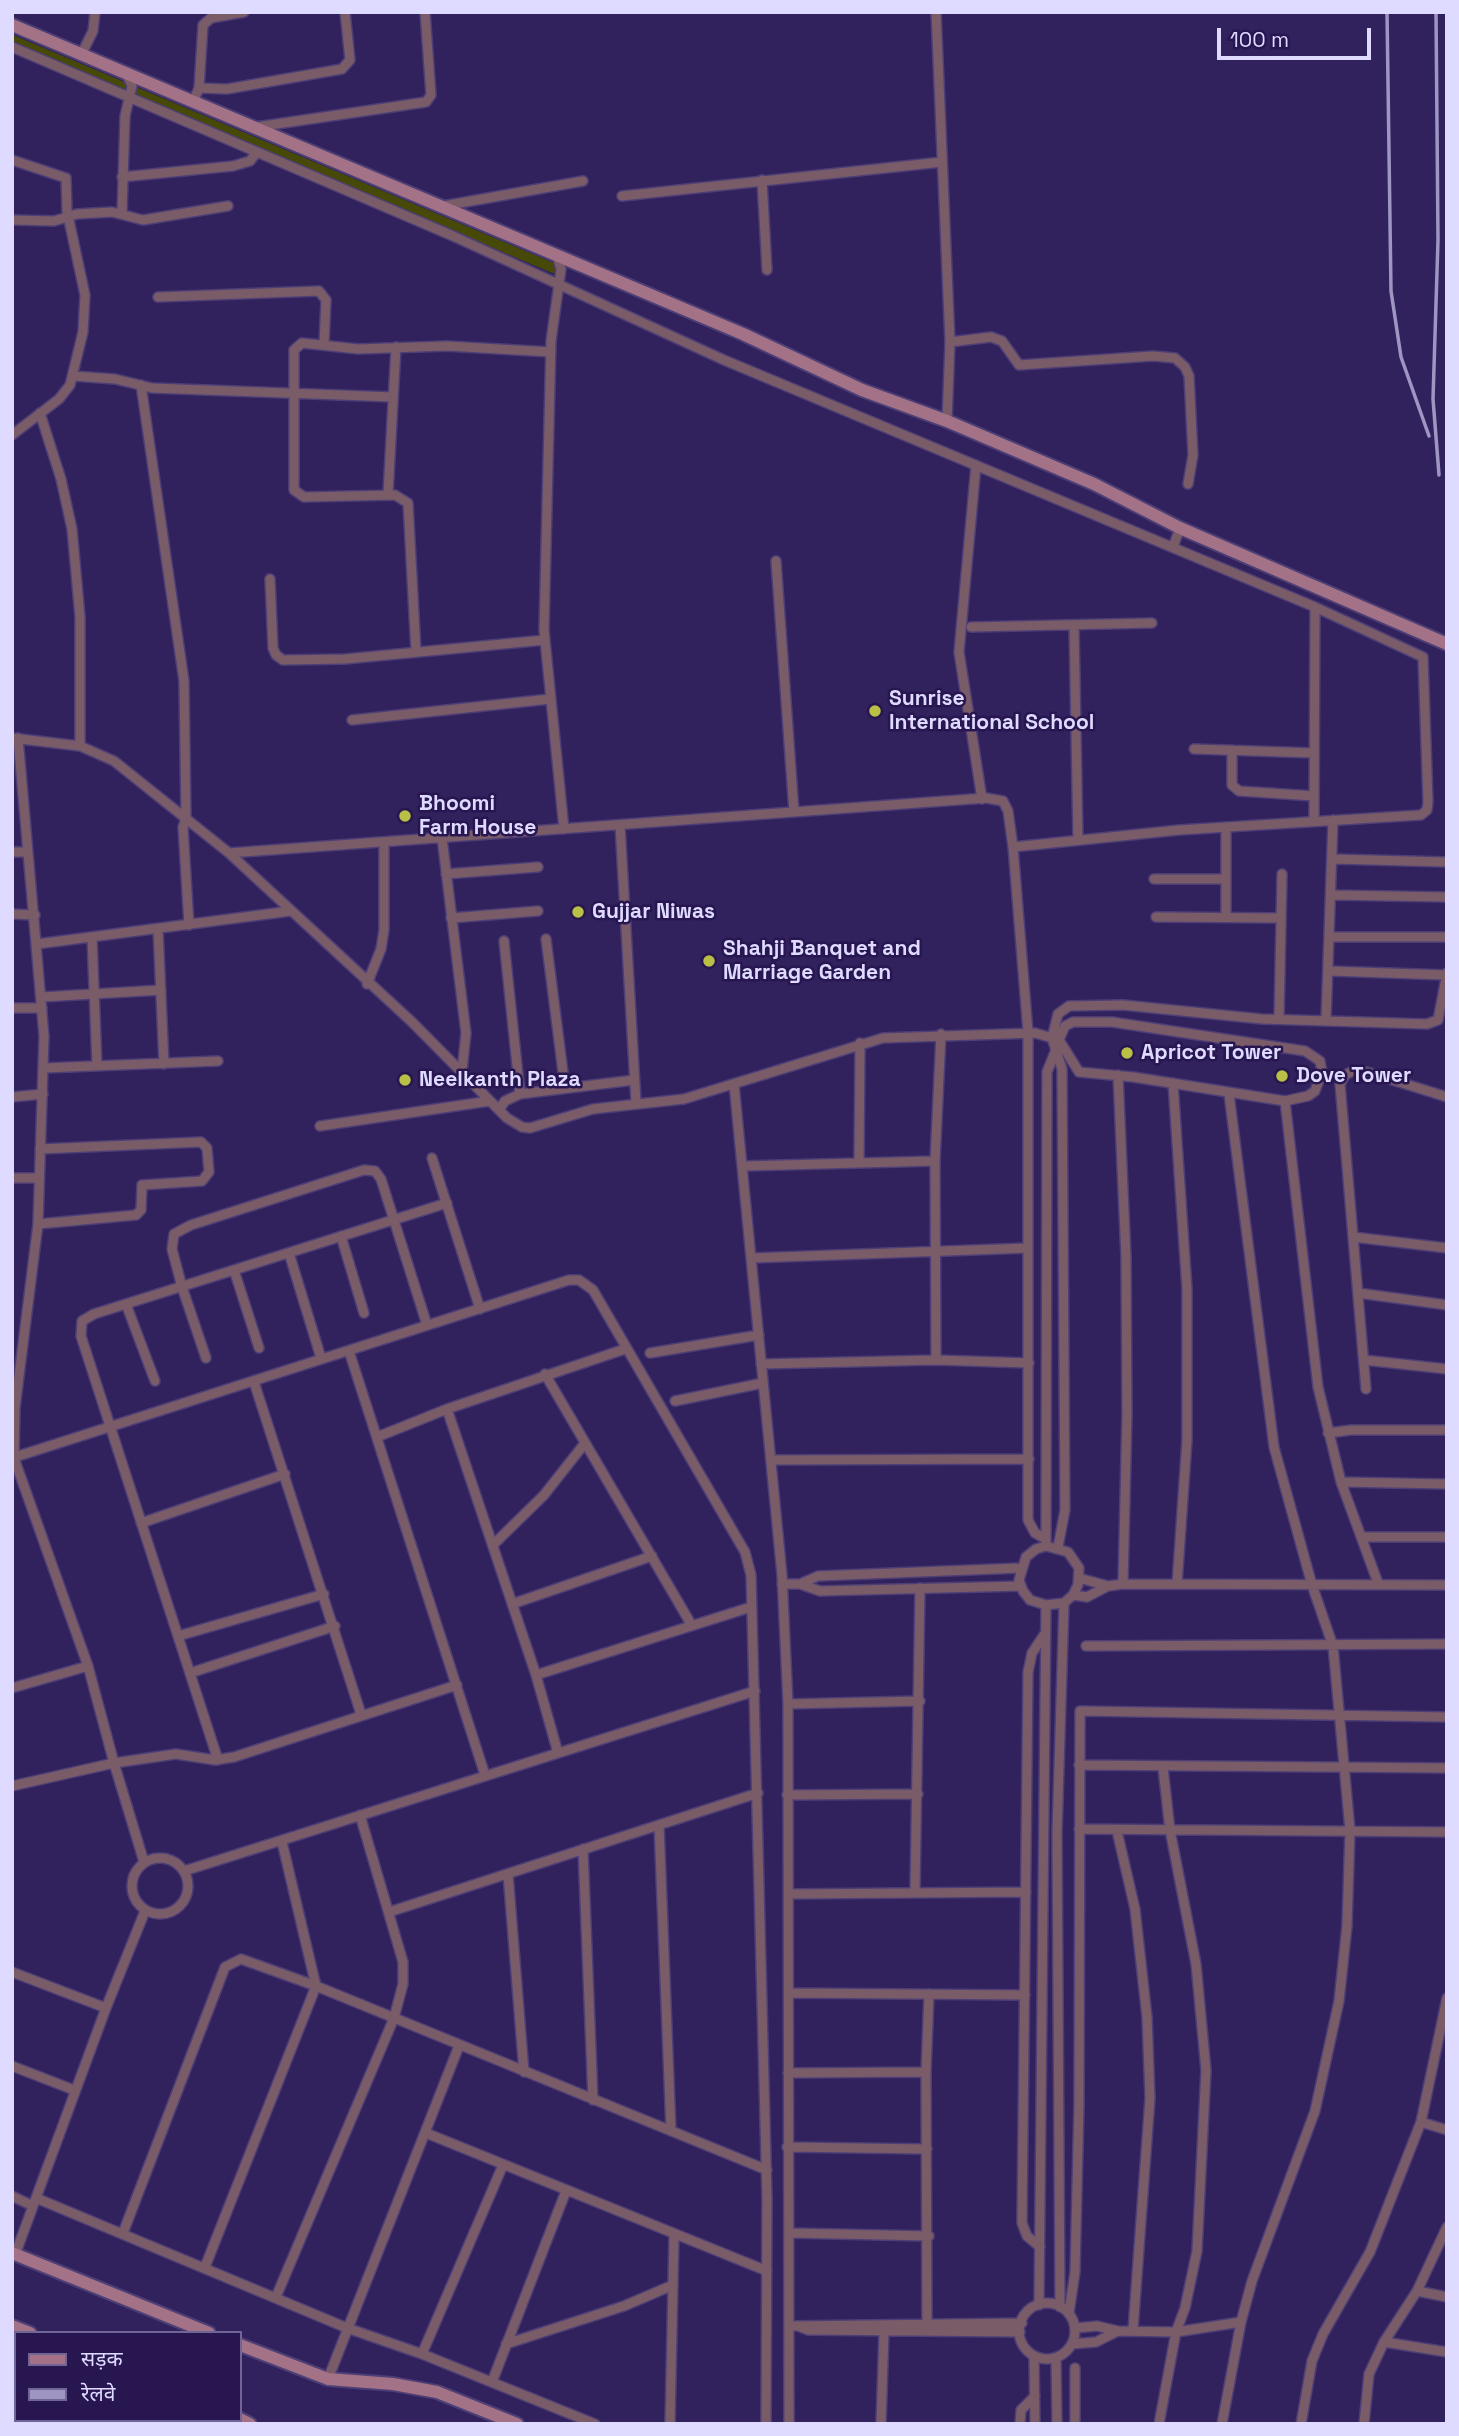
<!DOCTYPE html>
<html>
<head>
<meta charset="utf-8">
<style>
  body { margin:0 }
  #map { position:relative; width:1459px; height:2436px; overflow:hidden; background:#31215c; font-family:"Space Grotesk","Noto Sans Devanagari",sans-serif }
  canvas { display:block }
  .frame { position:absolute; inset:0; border:14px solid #dfdaff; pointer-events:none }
  .legend { position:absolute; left:14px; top:2331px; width:228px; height:91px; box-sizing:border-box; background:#281651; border:2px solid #716497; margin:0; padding:9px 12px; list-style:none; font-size:21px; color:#dfdaff }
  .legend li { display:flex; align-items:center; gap:14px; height:35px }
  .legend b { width:35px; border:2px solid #716497 }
  .scale { position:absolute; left:1217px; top:28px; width:154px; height:32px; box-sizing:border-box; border:4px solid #dfdaff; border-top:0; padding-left:9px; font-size:21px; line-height:24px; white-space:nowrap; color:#dfdaff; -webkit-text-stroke:5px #281651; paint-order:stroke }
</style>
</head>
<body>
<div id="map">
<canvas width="1459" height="2436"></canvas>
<div class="frame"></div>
<ul class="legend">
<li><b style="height:9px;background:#a47287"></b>सड़क</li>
<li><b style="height:9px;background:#9e95c3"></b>रेलवे</li>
</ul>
<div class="scale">100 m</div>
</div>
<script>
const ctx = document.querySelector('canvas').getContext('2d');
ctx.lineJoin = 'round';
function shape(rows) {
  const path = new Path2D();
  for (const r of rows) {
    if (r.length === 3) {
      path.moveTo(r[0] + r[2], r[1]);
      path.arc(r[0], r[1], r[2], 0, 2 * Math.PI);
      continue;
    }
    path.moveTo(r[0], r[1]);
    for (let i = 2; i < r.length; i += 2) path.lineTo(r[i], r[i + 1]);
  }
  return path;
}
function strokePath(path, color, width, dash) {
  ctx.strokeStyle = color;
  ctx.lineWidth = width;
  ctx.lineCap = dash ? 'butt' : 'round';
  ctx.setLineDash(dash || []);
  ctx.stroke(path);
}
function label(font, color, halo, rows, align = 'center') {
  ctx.font = font + ' "Space Grotesk",sans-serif';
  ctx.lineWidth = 5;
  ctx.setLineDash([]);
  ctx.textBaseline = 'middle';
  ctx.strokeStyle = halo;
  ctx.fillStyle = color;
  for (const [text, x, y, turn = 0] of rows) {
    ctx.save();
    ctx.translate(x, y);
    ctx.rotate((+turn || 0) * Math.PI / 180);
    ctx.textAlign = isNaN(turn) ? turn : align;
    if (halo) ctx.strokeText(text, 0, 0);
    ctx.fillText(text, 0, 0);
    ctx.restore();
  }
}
strokePath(shape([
  [12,40,553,268]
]), '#464907', 10);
const street = shape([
  [936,12,950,342,947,421],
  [12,47,453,236,724,360,1315,607,1423,657,1428,802,1427,810,1421,815,1179,830,1013,847],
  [81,55,93,31,95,12],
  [199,88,227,89,342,69,350,60,345,12],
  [193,102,199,88,203,25,211,18,244,12],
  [256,127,426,102,431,95,425,12],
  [12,160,66,178,67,211,85,295,83,332,70,385,59,399,12,435],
  [122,177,233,166,250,161,257,152],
  [762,180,767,270],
  [622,196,942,162],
  [443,206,583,181],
  [122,213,125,116,132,86,127,75],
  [12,220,54,221,77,214,112,212,143,220,228,206],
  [557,256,561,269,551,341,544,630,564,829],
  [158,297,319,291,326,300,324,345],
  [950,342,991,337,1002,341,1019,365,1153,356,1175,358,1185,367,1189,376,1193,455,1188,484],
  [74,376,115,379,152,388,393,397],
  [141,385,184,681,186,819,183,827,189,925],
  [40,413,61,479,72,529,80,617,80,746],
  [976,465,959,652,982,799],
  [388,494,396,347],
  [1173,547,1180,528],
  [776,561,794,812],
  [270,579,273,648,276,655,283,660,345,659,545,640],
  [1074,625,1078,840],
  [971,627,1152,623],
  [416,652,408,503,395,495,304,497,294,490,294,350,302,343,358,349,447,346,551,352],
  [352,720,550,699],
  [12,738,80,746,114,761,229,853,412,1022,507,1118,522,1127,530,1128,593,1109,684,1099,883,1038,1035,1033,1059,1040,1079,1072,1133,1077,1285,1101,1308,1096,1315,1091,1322,1072,1320,1061,1305,1051,1112,1022,1073,1022,1065,1026,1059,1040],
  [1194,749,1314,753],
  [1232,750,1232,785,1239,791,1314,796],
  [1314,820,1315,607],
  [620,825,636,1102],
  [1226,827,1226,917],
  [442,838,466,1033,462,1071],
  [12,852,28,852],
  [229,853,986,798,1003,801,1008,811,1013,847,1028,1032,1028,1520,1035,1533,1046,1539],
  [1333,859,1447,862],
  [446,874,538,867],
  [1154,879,1226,879],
  [1332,895,1447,897],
  [12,914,35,915],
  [1156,917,1281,918],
  [451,918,538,911],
  [158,929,164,1064],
  [92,937,97,1066],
  [1331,937,1447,937],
  [546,939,565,1088],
  [504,941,520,1094],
  [37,944,291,911],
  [1330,971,1446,975],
  [367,984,381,949,384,930,384,842],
  [42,997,161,990],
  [12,1008,42,1008],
  [1279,1019,1282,874],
  [1326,1020,1333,820],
  [44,1068,218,1061],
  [1118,1075,1126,1257,1127,1414,1123,1584],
  [1173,1083,1187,1289,1187,1440,1177,1584],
  [734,1084,782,1575,788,1704,789,2424],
  [12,1097,43,1094],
  [1285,1101,1318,1387,1341,1482,1378,1583],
  [499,1110,505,1101,520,1094,634,1080],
  [320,1126,490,1101],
  [432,1158,480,1309],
  [859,1163,860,1043],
  [744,1166,935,1161],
  [12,1178,39,1178],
  [38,1224,136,1215,141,1210,142,1185,202,1181,209,1172,207,1148,201,1142,40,1149],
  [341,1236,364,1313],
  [1353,1237,1447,1248],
  [289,1253,321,1358],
  [752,1258,1028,1248],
  [234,1270,259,1348],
  [1358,1293,1447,1305],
  [126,1304,155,1381],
  [349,1351,485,1775],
  [650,1353,759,1335],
  [206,1358,182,1287,172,1249,174,1234,191,1225,364,1170,375,1171,381,1179,427,1325],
  [936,1360,935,1161,941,1034],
  [1364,1360,1447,1369],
  [761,1364,936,1360,1029,1363],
  [545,1374,691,1624],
  [254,1382,361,1714],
  [1366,1389,1340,1084,1345,1075,1353,1071,1367,1072,1447,1097],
  [675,1401,763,1383],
  [1328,1433,1351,1430,1447,1430],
  [377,1437,447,1409],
  [12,1458,569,1280,579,1280,593,1290,745,1552,751,1575,767,2198,766,2424],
  [771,1460,1029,1459],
  [1341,1482,1447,1484],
  [141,1523,285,1474],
  [1361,1537,1447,1537],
  [1046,1542,1047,1072,1055,1052],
  [494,1544,544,1495,585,1443],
  [1058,1547,1065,1510,1062,1069,1052,1038,1058,1014,1069,1006,1123,1005,1262,1019,1427,1024,1438,1020,1447,973],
  [1079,1578,1108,1586],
  [782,1584,800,1584,820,1591,1021,1586],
  [800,1584,818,1576,1020,1568],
  [1073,1595,1078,1585,1079,1568,1068,1552,1046,1546,1036,1549,1026,1557,1019,1580,1023,1591,1030,1600,1046,1605,1064,1603,1073,1595,1087,1597,1108,1586,1123,1584,1447,1585],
  [512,1604,652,1556],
  [178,1636,324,1594],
  [1086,1646,1447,1644],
  [190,1673,335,1626],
  [536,1675,751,1607],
  [12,1688,88,1666],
  [788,1704,920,1701],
  [558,1753,536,1675,447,1409,625,1349],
  [218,1760,81,1336,82,1321,94,1314,447,1203],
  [1079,1765,1447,1768],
  [12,1786,114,1763,88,1666,14,1458,15,1408,38,1224,44,1036,18,738],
  [787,1795,918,1794],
  [659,1825,671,2131],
  [1079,1829,1447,1832],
  [1117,1831,1135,1909,1147,2017,1150,2098,1133,2330],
  [583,1849,593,2100],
  [160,1886,28],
  [144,1862,114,1763,176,1754,215,1760,234,1757,457,1685],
  [184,1871,755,1691],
  [508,1874,524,2072],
  [915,1891,920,1588],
  [790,1894,1026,1892],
  [389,1912,758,1793],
  [12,1972,106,2008,15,2255],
  [790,1993,1025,1995],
  [106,2008,145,1911],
  [12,2066,74,2090],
  [788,2073,926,2072],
  [1421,2122,1447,2130],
  [426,2133,767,2271],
  [787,2147,927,2149],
  [12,2196,33,2206],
  [36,2198,347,2328,422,2354,595,2424],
  [123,2233,225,1967,241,1959,316,1986,767,2170],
  [790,2233,929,2236],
  [1040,2247,1027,2236,1022,2223,1028,1672,1032,1653,1044,1635],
  [205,2267,316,1986,282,1842],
  [1417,2291,1447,2297],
  [276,2297,394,2018,403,1984,403,1962,360,1815],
  [1047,2331,28],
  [1039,2305,1046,1605],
  [1060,2307,1057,1833,1064,1603],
  [1069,2313,1075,2272,1079,2104,1080,1711,1447,1717],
  [927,2323,926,2072,929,1994],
  [791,2326,1022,2323],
  [798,2326,808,2330,1020,2332],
  [1075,2328,1097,2326,1118,2331,1176,2332,1241,2322],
  [1384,2342,1447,2352],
  [506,2344,624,2306,673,2285],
  [1072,2344,1096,2342,1118,2331],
  [422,2354,503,2165],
  [1034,2356,1035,2424],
  [1056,2358,1057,2424],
  [328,2379,459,2046],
  [492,2382,566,2191],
  [670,2424,674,2236],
  [881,2424,884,2331],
  [1020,2424,1021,2410,1035,2396],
  [1075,2424,1075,2368],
  [1159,2424,1176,2332,1185,2308,1197,2251,1206,2070,1196,1964,1170,1830,1163,1768],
  [1222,2424,1241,2322,1252,2281,1315,2111,1339,2001,1347,1926,1350,1830,1333,1646,1312,1585,1274,1447,1229,1094],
  [1301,2424,1312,2361,1323,2334,1370,2252,1421,2122,1447,1998],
  [1364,2424,1369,2374,1384,2342,1417,2291,1447,2227]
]);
const secondary = shape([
  [12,25,743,334,862,390,947,421,1094,484,1180,528,1447,644],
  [12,2253,209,2333],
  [12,2326,30,2333],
  [240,2345,328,2379,393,2384,437,2392,517,2424],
  [12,2361,16,2362],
  [240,2419,250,2424],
  [158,2420,167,2424]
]);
strokePath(street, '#4d3f76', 12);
strokePath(secondary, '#4d3f76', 16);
strokePath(street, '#7a5b68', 9);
strokePath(secondary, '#a47287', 12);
strokePath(shape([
  [1387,12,1391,291,1401,357,1429,436],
  [1436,12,1438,240,1433,399,1439,475]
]), '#9e95c3', 3.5);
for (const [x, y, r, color] of [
  [875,711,7,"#bac045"],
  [405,816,7,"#bac045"],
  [578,912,7,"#bac045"],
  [709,961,7,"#bac045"],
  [1127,1053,7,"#bac045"],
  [1282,1076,7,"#bac045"],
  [405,1080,7,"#bac045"]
]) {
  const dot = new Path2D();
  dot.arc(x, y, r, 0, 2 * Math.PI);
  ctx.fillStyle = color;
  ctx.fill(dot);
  strokePath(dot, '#281651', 2.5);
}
label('bold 21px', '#dfdaff', '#281651', [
  ["Sunrise",889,699],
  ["International School",889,723],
  ["Bhoomi",419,804],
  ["Farm House",419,828],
  ["Gujjar Niwas",592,912],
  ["Shahji Banquet and",723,949],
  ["Marriage Garden",723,973],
  ["Apricot Tower",1141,1053],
  ["Dove Tower",1296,1076],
  ["Neelkanth Plaza",419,1080]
], 'left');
</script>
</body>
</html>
